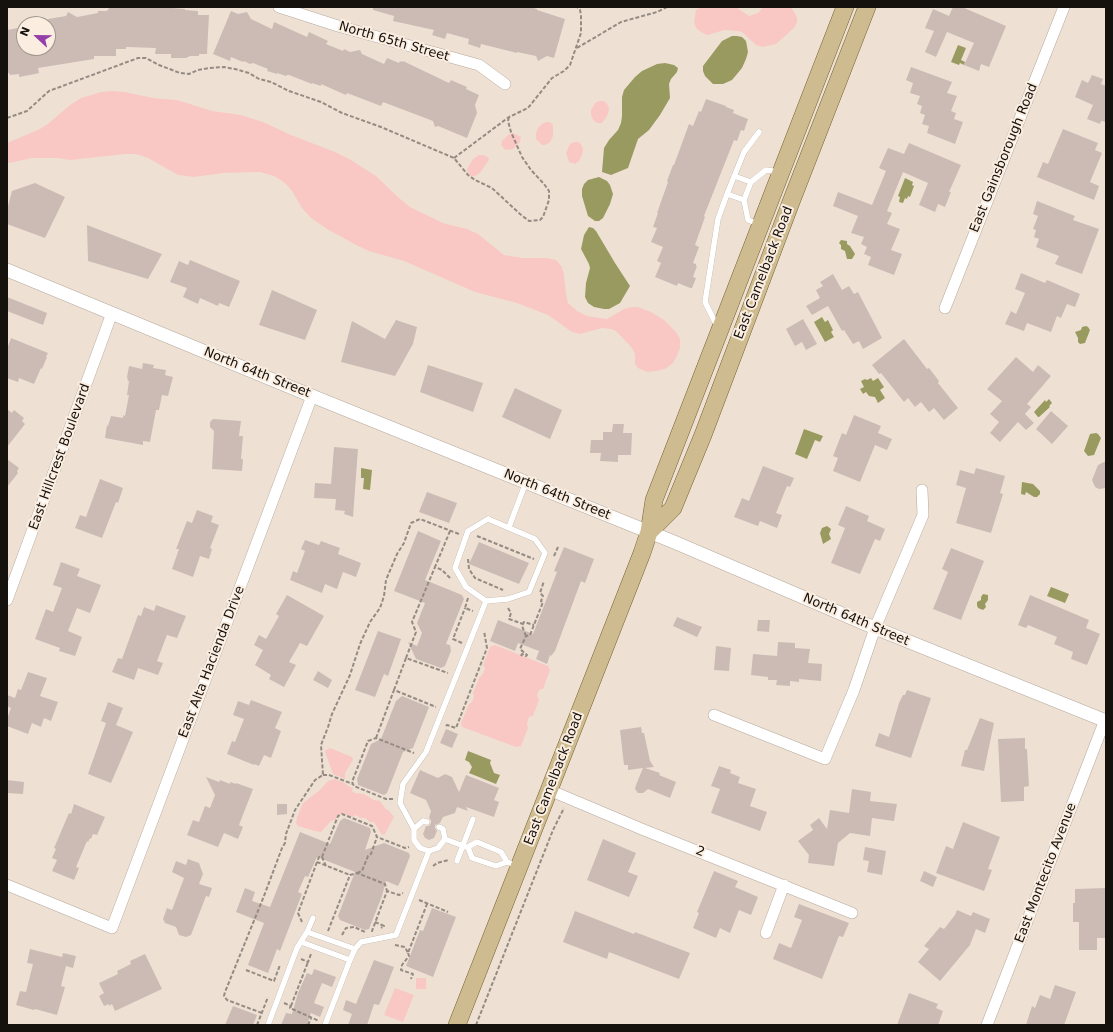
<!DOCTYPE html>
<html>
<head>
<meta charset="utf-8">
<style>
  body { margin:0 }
  #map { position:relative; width:1113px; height:1032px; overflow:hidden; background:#eee1d4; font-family:"DejaVu Sans",sans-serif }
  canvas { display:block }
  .frame { position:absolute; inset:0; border:8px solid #15110d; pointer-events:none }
  .north { position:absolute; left:16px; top:16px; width:40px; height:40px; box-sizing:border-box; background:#fbeee1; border:1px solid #9f968c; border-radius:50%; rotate:292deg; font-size:11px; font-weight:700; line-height:16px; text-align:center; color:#15110d }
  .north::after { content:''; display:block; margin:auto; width:14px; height:18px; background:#953da9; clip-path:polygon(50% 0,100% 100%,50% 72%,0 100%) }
</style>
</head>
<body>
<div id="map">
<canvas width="1113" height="1032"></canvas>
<div class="frame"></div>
<div class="north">N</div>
</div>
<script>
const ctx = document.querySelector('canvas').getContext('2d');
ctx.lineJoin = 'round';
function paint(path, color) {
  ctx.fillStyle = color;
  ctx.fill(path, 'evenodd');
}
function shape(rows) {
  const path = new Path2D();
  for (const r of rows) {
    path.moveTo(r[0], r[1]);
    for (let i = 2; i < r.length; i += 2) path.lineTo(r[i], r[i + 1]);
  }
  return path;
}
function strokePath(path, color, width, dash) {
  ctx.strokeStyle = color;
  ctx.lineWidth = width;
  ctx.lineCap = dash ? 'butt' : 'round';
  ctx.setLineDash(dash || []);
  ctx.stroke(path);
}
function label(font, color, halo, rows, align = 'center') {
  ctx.font = font + ' "DejaVu Sans",sans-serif';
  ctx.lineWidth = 4;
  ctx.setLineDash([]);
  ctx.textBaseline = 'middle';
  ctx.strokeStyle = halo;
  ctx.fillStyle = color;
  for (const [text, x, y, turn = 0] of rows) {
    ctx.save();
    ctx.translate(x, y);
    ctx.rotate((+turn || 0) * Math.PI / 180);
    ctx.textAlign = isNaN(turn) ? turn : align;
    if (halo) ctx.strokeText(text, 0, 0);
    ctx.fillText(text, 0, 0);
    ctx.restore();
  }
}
paint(shape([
  [701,7,736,7,749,16,758,13,763,7,791,7,797,17,797,22,794,28,776,44,763,47,756,45,742,32,737,31,725,30,707,35,701,32,696,28,694,22,696,10],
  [112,91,125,92,153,98,176,100,187,103,212,111,241,115,263,122,291,135,335,152,351,160,376,176,399,198,410,207,443,223,467,229,478,234,504,255,523,258,547,258,556,260,562,267,564,275,566,294,568,303,577,311,587,316,607,319,624,309,632,307,638,307,651,312,664,320,676,332,680,339,680,348,677,356,673,363,665,369,656,371,647,372,638,368,635,364,635,354,632,348,616,331,611,329,602,328,580,334,572,332,548,315,517,303,475,292,404,261,369,251,358,246,327,229,311,218,302,208,292,191,285,183,274,176,260,172,223,173,194,177,178,175,148,158,136,154,125,154,70,160,57,158,32,158,9,163,7,162,7,143,40,129,49,123,70,105,81,98,101,92],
  [600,101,604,101,607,104,609,108,608,114,605,119,602,123,597,123,593,120,591,115,591,110,596,102],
  [546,122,550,122,553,125,553,136,550,142,545,145,542,145,536,139,536,133,538,128,542,124],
  [513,133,521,137,520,142,513,149,505,150,501,145,502,141,508,135],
  [574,142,578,142,581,144,583,149,582,155,579,161,575,164,569,162,566,153,570,144],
  [479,155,483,155,488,157,489,160,480,173,475,176,471,176,468,173,467,169,473,159],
  [495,645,548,666,550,670,543,689,539,690,537,696,539,700,533,716,529,717,527,723,528,728,521,746,516,747,462,727,461,723,469,704,472,702,474,696,473,693,479,678,482,675,485,669,483,665,490,647],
  [330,748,352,757,353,760,345,773,345,779,333,774,325,752,326,750],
  [335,779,345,783,348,786,353,788,352,791,355,793,364,794,374,800,380,801,385,808,389,811,394,817,385,834,382,835,374,822,370,822,365,818,361,818,355,815,352,817,342,813,337,816,335,820,331,821,321,832,315,831,298,826,296,823,297,817,303,803,320,790,327,782,330,780],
  [416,978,426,978,426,989,416,989],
  [395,988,414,995,403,1022,384,1015]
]), '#f9c8c4');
paint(shape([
  [732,36,737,36,742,37,746,41,748,52,746,59,742,68,732,80,723,84,713,84,705,76,703,71,703,66,722,41],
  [958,45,966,48,961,60,965,62,964,65,960,63,959,65,951,62],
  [665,63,674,65,678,68,677,72,671,79,669,84,670,98,660,115,649,130,638,139,628,168,611,175,602,172,604,148,609,140,618,130,621,123,622,116,622,97,624,90,635,77,642,71,657,64],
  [599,177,607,181,610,185,613,194,610,204,603,218,599,221,595,221,588,216,582,196,582,189,584,184,588,180],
  [905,178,913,182,912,185,914,186,910,197,908,196,907,199,905,198,903,203,899,202,900,197,898,196],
  [589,227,593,228,596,231,615,263,630,286,620,303,609,309,604,309,594,307,588,303,585,297,586,283,590,268,589,264,581,249,584,235],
  [841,240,847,241,847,244,850,246,855,254,852,259,847,259,845,251,841,249,841,245,839,243],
  [822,317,825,322,828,320,833,330,831,332,834,337,825,342,814,322],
  [1086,326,1088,327,1090,330,1085,343,1080,344,1078,342,1078,338,1075,332,1081,330,1082,327],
  [871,378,873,381,878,378,884,387,880,390,885,398,878,403,875,397,869,396,866,392,863,394,860,389,864,387,861,381,865,379,867,380],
  [1049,399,1052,403,1049,406,1050,407,1039,417,1038,417,1034,412,1045,400,1046,402],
  [804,429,823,436,820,442,815,440,807,459,795,454],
  [1096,433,1098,434,1101,438,1094,455,1088,456,1084,451,1090,434],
  [361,468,372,470,370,490,363,489,364,478,361,478],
  [1022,482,1033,484,1040,491,1040,494,1037,497,1034,497,1026,492,1025,495,1021,494],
  [827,526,831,529,829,534,831,539,823,544,820,533,822,528],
  [1051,587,1069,594,1065,603,1047,596],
  [983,594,988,595,988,600,985,604,986,607,983,610,978,608,977,605,977,602,981,600,981,597],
  [468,751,491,760,490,763,494,773,500,775,496,784,469,773,472,767,469,762,465,760]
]), '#999a5f');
paint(shape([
  [110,7,136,8,136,7,172,7,172,8,185,9,185,10,198,11,198,15,209,15,207,54,199,54,199,56,190,56,186,58,171,58,171,54,155,54,156,48,126,47,126,49,116,49,116,56,94,56,94,59,38,68,39,73,35,74,19,77,19,74,10,75,9,73,7,73,7,30,24,27,24,48,48,48,48,19,66,16,68,12,77,17,98,13,98,11,107,11],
  [373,7,530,7,537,9,537,10,565,19,554,58,547,56,538,61,536,56,517,52,517,53,481,44,480,48,468,44,469,39,447,33,445,39,432,35,434,30,393,21,394,16,373,10],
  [953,7,962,7,1006,26,989,67,981,64,979,71,964,65,974,43,947,32,936,57,925,52,934,31,925,28,933,9,949,16],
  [231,11,238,14,247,12,251,19,272,29,274,22,307,37,309,32,328,41,326,44,343,51,344,49,350,52,360,50,362,54,384,64,387,58,399,63,400,61,402,62,403,61,449,83,451,80,467,87,466,89,479,95,475,105,477,113,467,138,438,126,435,127,433,121,383,102,381,106,347,93,346,95,321,84,321,86,312,83,312,84,289,75,287,75,286,76,277,73,277,74,267,71,268,69,253,63,250,64,244,61,243,62,231,57,230,61,213,54],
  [911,67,952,82,947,93,957,96,951,111,956,113,954,119,963,122,955,144,927,133,929,126,922,124,925,115,920,113,922,106,917,104,920,96,910,93,913,83,906,80],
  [1092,75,1103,79,1101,84,1106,86,1106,122,1101,121,1100,124,1087,119,1093,105,1075,97,1082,80,1088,83],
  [706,99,726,106,726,107,734,110,733,113,748,119,744,131,741,130,737,141,734,140,704,216,705,217,695,245,699,247,693,263,696,264,696,266,697,266,693,277,696,278,692,288,690,288,678,283,677,286,655,277,661,263,657,261,663,247,651,242,657,228,653,227,658,213,657,213,668,182,667,181,673,165,674,165,689,124,693,126,699,111,701,112],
  [1063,129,1098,143,1095,150,1102,153,1090,182,1099,186,1094,200,1037,177,1043,162,1048,164],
  [909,143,961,165,949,192,951,192,945,207,938,204,935,212,919,205,928,183,903,172,887,211,892,213,887,224,900,229,891,250,902,254,894,275,868,265,871,257,864,254,867,247,861,244,864,237,851,233,858,216,833,206,838,192,872,205,886,171,879,168,888,148,904,154],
  [35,183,65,197,45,238,7,224,7,210,12,191],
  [1037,201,1075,216,1073,220,1099,229,1082,274,1055,264,1059,256,1036,247,1039,239,1034,237,1036,230,1033,229,1038,216,1033,214],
  [87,225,162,254,148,279,88,261],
  [190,260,240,281,229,307,219,303,218,306,200,298,198,304,183,297,187,288,170,282,179,261,188,265],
  [1021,273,1045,283,1047,280,1080,294,1075,307,1067,304,1061,318,1057,316,1051,332,1027,323,1024,331,1005,324,1011,311,1016,314,1025,293,1015,289],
  [833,274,842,290,849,286,854,294,858,292,882,338,863,349,859,341,853,344,844,330,842,331,828,306,812,315,806,306,820,298,816,290,823,286,820,282],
  [272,290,317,310,305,340,259,325],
  [7,297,47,313,43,325,7,311],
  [803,319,817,344,806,350,802,342,795,346,786,329],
  [396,320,417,327,413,344,395,376,341,362,352,321,385,339],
  [11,338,48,353,46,357,47,357,42,369,41,368,34,384,19,378,18,382,7,378,7,349],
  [904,339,927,369,929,368,939,381,938,383,958,408,944,420,934,408,929,412,921,402,915,407,908,398,904,402,881,373,879,374,872,365],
  [1016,357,1033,372,1038,365,1051,376,1027,404,1031,407,1025,414,1034,423,1026,430,1018,422,1000,442,990,433,999,422,990,414,1002,401,987,389],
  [143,363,154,365,153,368,166,370,165,375,173,377,168,396,162,395,159,410,156,410,150,442,143,441,143,445,105,438,107,425,108,426,111,416,123,418,123,415,125,416,129,395,127,395,129,381,128,381,127,377,129,366,142,369],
  [428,365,483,383,473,412,420,392],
  [515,388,562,410,550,439,502,417],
  [7,409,12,413,14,410,24,418,22,421,25,424,7,447],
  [1051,411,1068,426,1052,444,1036,429],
  [854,415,881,426,878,433,892,439,887,450,875,445,860,482,833,471,838,458,833,456,842,433,846,435],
  [213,419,241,421,239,436,243,436,241,459,243,459,242,471,212,469,214,431,210,427,210,422],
  [613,424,624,424,623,433,632,433,631,455,618,455,618,462,600,461,601,453,590,453,591,440,603,440,603,432,612,432],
  [334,447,358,449,353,517,344,514,345,511,335,510,336,499,314,498,315,483,331,484],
  [7,459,19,468,17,471,18,473,7,487],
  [1106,461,1106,488,1099,489,1095,487,1092,480,1098,465],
  [763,466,794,478,790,487,787,486,776,513,782,515,777,528,760,521,758,526,734,517,742,498,749,501],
  [976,468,1005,476,1000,493,1003,494,991,533,956,523,966,488,956,485,960,470,974,474],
  [100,479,123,488,118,503,116,502,102,538,75,528,80,515,86,517],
  [427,492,457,503,449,523,419,512],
  [846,506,869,516,867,521,885,529,880,541,875,539,860,574,831,563,845,528,838,525],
  [197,510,213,516,211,522,219,525,210,548,212,549,209,559,200,556,193,577,172,569,179,549,176,549,187,521,192,523],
  [418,531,441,541,425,580,462,595,464,599,446,644,450,645,451,651,445,666,441,668,416,659,408,642,417,646,422,633,417,623,425,603,394,591],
  [305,540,319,545,321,541,340,548,338,554,361,563,356,577,343,572,337,589,325,584,322,593,290,580,293,571,297,573,305,551,301,549],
  [479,542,529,563,519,584,469,564],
  [564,547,594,559,585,583,581,581,555,651,551,656,550,655,547,664,536,659,539,651,518,643,515,651,490,641,498,620,533,634,557,572,554,571],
  [951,548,984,561,961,620,933,609,948,572,942,569],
  [61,562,80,569,77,576,101,585,90,613,77,608,68,631,82,637,75,656,59,651,60,648,35,639,46,609,53,612,62,588,53,585],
  [287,595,324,616,307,646,300,643,289,662,296,665,284,687,269,679,271,675,255,665,263,650,254,645,259,635,266,639,279,616,276,614],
  [1030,595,1089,620,1086,628,1100,634,1087,665,1071,659,1073,652,1054,644,1057,637,1028,625,1026,628,1018,625],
  [156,605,186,616,177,638,167,635,157,661,163,663,158,675,138,668,134,680,112,672,118,658,122,659,138,615,141,616,144,607,154,611],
  [677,617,702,627,697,637,673,626],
  [758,620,770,620,769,632,757,631],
  [378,631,401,639,388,676,384,674,375,697,355,690],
  [778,642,795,643,795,648,810,649,808,663,822,664,821,681,799,679,799,682,790,681,790,686,776,685,777,680,768,680,768,677,751,675,753,654,777,656],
  [716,646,731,648,729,671,714,670],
  [318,671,332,680,328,688,313,680],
  [28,672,47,678,40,696,58,702,51,721,44,718,41,727,32,723,28,734,7,726,7,719,11,708,7,706,7,695,15,698,18,689,21,690],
  [907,690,931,698,911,758,875,746,879,733,889,737,899,703,903,695,905,695],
  [402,696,429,707,413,748,403,752,387,793,384,795,358,785,357,779,371,744,381,739,396,701],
  [251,700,282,712,275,728,281,731,271,758,264,755,259,766,254,764,254,765,227,754,232,741,235,742,244,719,233,715,238,701,249,705],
  [108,702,123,708,116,725,133,732,111,783,88,774,106,723,101,721],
  [980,718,994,723,984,771,961,766,965,750,967,750],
  [641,727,642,733,644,733,650,761,654,767,645,768,660,773,659,775,676,782,670,798,648,789,643,793,638,793,635,789,636,785,643,768,628,770,628,765,624,765,620,730],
  [446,729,458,734,452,748,440,743],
  [1025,738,1025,749,1027,749,1029,786,1024,787,1024,801,1001,802,998,739],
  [719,766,731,770,730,773,740,777,738,783,756,789,750,806,767,812,760,831,711,813,720,789,711,786],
  [420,770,438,778,445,774,452,777,459,792,466,775,499,788,494,800,499,802,494,817,466,807,468,811,457,807,455,813,443,817,440,823,435,825,435,828,437,831,434,838,429,840,425,838,423,834,426,826,429,826,431,823,431,820,429,818,431,811,426,800,410,793],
  [206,777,219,782,220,780,230,784,230,782,236,784,236,783,253,789,239,825,243,827,238,839,224,833,218,847,187,835,193,820,199,822,205,806,210,808,215,795],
  [7,780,24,782,23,794,7,793],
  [852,789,871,792,870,801,897,804,894,821,872,818,870,836,850,833,838,843,834,866,808,863,809,855,798,841,813,830,810,825,819,818,827,829,830,810,849,813],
  [74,804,105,817,97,835,93,834,91,839,90,838,88,842,87,841,76,867,79,868,74,880,52,871,57,860,52,858,56,849,54,848,69,813,71,814],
  [277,804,287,804,287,814,277,815],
  [344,818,370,828,371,832,365,850,384,843,409,853,410,856,400,882,398,886,386,881,382,896,369,929,365,930,340,920,338,916,355,872,317,857,308,877,305,876,298,892,302,894,280,951,277,949,268,973,248,965,264,923,236,912,245,888,255,892,252,901,270,907,300,832,330,844,340,821],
  [963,822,1000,837,988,869,992,870,984,891,936,873,946,846,953,849],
  [603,839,636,853,628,872,638,876,629,897,587,880],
  [865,847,886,851,882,875,867,872,869,861,863,860],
  [188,859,199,863,203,874,199,884,212,888,209,897,206,896,191,935,186,937,179,935,176,927,165,923,163,919,167,908,172,910,184,878,172,872,176,861,186,865],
  [714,871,738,881,735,887,758,897,751,915,739,910,730,933,720,928,716,938,693,928,699,913,697,912],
  [924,871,937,877,933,887,920,881],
  [1105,888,1106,938,1097,938,1097,950,1079,950,1079,922,1073,922,1073,903,1075,903,1075,889],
  [799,904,849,923,843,937,839,936,822,979,773,959,779,943,791,948,802,920,794,917],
  [432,908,456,917,433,977,406,966,420,930,423,931],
  [957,910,971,916,973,912,990,919,985,933,976,929,970,945,940,981,918,962,929,949,924,946,940,927,944,929,955,915],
  [575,911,634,934,635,932,690,953,679,979,609,952,607,959,563,942],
  [30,949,62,957,63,953,76,956,73,968,66,966,61,986,65,987,57,1015,35,1009,34,1010,16,1005,20,991,26,992,33,964,27,963],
  [145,954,162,989,115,1011,112,1004,109,1006,109,1004,104,1006,99,996,104,993,99,983,118,974,117,971,131,964,130,961],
  [374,960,394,967,386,988,379,1005,374,1004,367,1025,348,1025,352,1014,343,1010,346,1000,356,1004],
  [314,969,336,977,332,987,322,983,314,1003,324,1007,320,1017,311,1013,307,1025,281,1025,286,1013,292,1014,298,993,307,973,312,975],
  [1055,985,1076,992,1064,1025,1026,1025,1032,1006,1035,1008,1040,995,1050,999],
  [909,993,938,1004,936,1008,943,1011,938,1025,897,1025],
  [233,1006,257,1015,253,1025,225,1025]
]), '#ccbbb4');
const service = shape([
  [734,176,751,182,766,170,779,172],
  [727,194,744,200,748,220,759,224],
  [744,200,751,182],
  [717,326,705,302,718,219,727,194,744,152,759,132],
  [488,519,535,539,545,553,529,592,508,599,486,601,466,587,455,568,468,531,488,519],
  [509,527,526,482],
  [439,827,443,829,445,839,466,847],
  [414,829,423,821,427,822],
  [468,847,477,842,501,852,507,862,518,866],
  [468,847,472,858,496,866,507,862],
  [429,851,420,848,414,840,414,829,400,803,403,784,426,752,486,601],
  [457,861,473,819],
  [307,932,355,949],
  [301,942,350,960],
  [268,1025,297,948,307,932,313,918],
  [325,1025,350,960,355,949,361,942,396,935,429,851,438,848,445,839]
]);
const minor = shape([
  [279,7,338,26,479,65,505,84],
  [945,308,1064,7],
  [7,600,112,313],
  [714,715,825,759,854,690,875,628,923,515,922,490],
  [549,790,644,830,852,913],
  [7,885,112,928,312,396],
  [766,933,784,885],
  [987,1025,1105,720]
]);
const tertiary = shape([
  [7,270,312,396,674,542,875,628,1106,721]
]);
const primary = shape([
  [649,532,673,508,703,435,791,202,867,7],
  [457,1025,642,553,649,532,654,500,845,7]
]);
strokePath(service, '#b5a99d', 6);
strokePath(minor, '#b5a99d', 12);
strokePath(tertiary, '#b5a99d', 14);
strokePath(primary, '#786432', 18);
strokePath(shape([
  [577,48,621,22,657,12,667,7],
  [7,118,27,111,49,91,138,58,146,58,159,65,180,73,189,74,198,70,210,68,224,67,235,69,249,73,259,79,271,82,289,91,321,102,342,113,381,127,454,158,468,175,475,180,492,188,520,214,529,221,540,220,543,217,549,200,549,191,544,184,531,170,522,157,511,132,508,121,509,117],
  [454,158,509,117,528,108,552,78,564,71,570,65,581,33,581,15,580,10,577,7],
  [450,531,435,567,442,570,451,579],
  [477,536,534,559],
  [554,556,558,547],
  [468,559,469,569,475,578,503,590],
  [468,598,465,608,473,611],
  [508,608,511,613,509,619,523,624],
  [526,636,522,626,524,622,534,625],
  [462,643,453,639,465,608],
  [521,656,522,654,526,656,527,655,520,649,526,636,530,635,543,602,541,601,543,596,540,593,544,581],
  [406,658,416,632,412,622,435,567],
  [394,690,406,658,448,673],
  [446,726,447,725,456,728,487,648,484,631],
  [376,738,394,690,436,707],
  [323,775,329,775,353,784],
  [393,799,386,799,354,786,352,782,368,741,376,738,414,753],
  [322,857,338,816,342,814,372,826,377,837,405,848,409,847],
  [326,866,322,857,319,857,317,862,350,875],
  [433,866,437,863,449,860],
  [357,873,362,871,368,856,371,854,377,837],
  [419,900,448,912],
  [302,922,298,913,317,862],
  [375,922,384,926,381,928],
  [328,931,350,875,357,873,385,884,387,891],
  [373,931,372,931,387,891,399,895,403,893],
  [342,935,346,928,354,927,365,932],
  [395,945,405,947,408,953,427,904],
  [408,953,409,956,402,965,401,970,413,974,411,979],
  [301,959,308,962,311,954],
  [246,970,274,981,280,965],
  [284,1003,291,1006,290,1008,319,1021],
  [291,1006,308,962],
  [262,1013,227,1000,224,996,225,992,264,896,282,848,285,843,286,834,295,810,315,780,323,775,321,745,328,727,332,714,350,675,360,644,370,622,380,608,384,596,386,580,397,554,404,543,411,523,420,519,459,534],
  [257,1025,268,997],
  [308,1025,311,1018],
  [476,1025,553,830,564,808]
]), '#958b82', 2, [4, 2]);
strokePath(service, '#fff', 5.5);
strokePath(minor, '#fff', 11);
strokePath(tertiary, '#fff', 13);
strokePath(primary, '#cebc90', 17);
label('13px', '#15110d', '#fbeee1', [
  ["North 65th Street",394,42,16],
  ["East Gainsborough Road",1004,158,-68],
  ["East Camelback Road",764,273,-69],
  ["North 64th Street",257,373,22],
  ["East Hillcrest Boulevard",60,457,-70],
  ["North 64th Street",557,495,22],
  ["North 64th Street",856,620,23],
  ["East Alta Hacienda Drive",212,662,-69],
  ["East Camelback Road",554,779,-69],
  ["2",700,852,22],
  ["East Montecito Avenue",1046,873,-69]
]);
</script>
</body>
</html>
